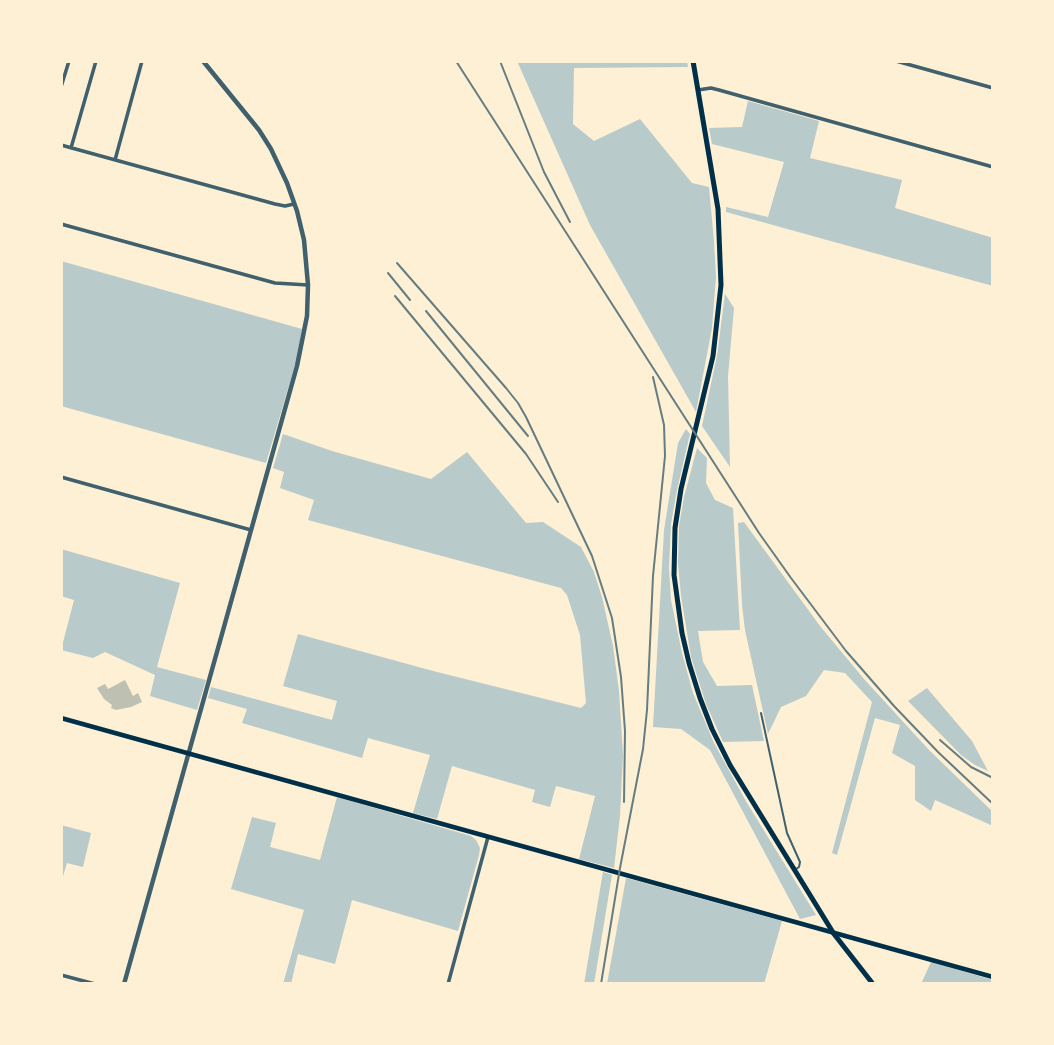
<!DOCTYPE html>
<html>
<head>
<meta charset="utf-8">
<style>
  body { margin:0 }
  #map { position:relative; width:1054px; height:1045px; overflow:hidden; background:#fdf0d5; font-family:"PT Sans Narrow",sans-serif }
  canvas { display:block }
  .frame { position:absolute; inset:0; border:63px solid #fdf0d5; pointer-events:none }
</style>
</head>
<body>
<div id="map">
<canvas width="1054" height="1045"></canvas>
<div class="frame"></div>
</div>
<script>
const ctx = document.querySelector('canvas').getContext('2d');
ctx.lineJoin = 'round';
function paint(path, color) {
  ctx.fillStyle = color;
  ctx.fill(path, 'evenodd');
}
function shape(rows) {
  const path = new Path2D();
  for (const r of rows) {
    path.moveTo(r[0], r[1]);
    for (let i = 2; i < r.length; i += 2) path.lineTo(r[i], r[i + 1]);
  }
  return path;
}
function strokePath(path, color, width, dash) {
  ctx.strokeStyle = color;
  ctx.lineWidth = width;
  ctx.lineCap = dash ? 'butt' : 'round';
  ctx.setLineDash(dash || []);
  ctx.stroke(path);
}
paint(shape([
  [517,61,687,61,688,67,574,68,573,124,594,141,640,119,692,183,709,187,714,241,716,277,712,328,696,412,590,225],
  [748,101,819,121,810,158,902,180,895,208,993,238,993,286,726,212,726,207,768,217,784,162,712,144,709,128,742,127],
  [61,261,302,329,296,362,266,463,61,406],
  [725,294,734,308,728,376,730,467,702,426,717,356],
  [686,429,690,434,677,490,671,524,669,568,671,600,682,653,693,693,714,743,747,803,816,915,800,919,710,750,681,729,653,727,664,530,678,443],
  [283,434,332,451,431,479,467,452,526,523,543,522,581,547,594,572,602,597,613,646,619,691,623,755,620,816,614,868,579,859,595,796,556,786,550,807,532,802,535,790,452,766,437,819,413,813,430,755,368,738,362,758,242,723,247,709,208,698,211,687,332,720,337,701,283,686,298,634,433,671,581,708,586,703,580,635,567,595,561,588,308,520,314,500,280,488,284,472,273,468],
  [697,448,707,458,706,483,715,500,733,508,740,630,698,631,703,662,717,686,752,685,764,741,723,742,706,704,691,657,681,596,678,563,679,526,684,497],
  [744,522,820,626,864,679,929,750,993,812,993,826,935,800,931,811,915,800,915,766,892,753,900,725,875,718,837,855,832,853,872,702,845,673,824,670,806,696,781,707,768,734,745,630,742,605,738,523],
  [61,549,180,583,157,667,206,680,197,710,150,696,155,675,105,652,93,658,61,650,74,600,61,596],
  [927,688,972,741,988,771,975,765,961,755,908,701],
  [337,797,471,836,476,840,480,848,479,855,458,931,352,900,335,964,298,954,291,984,283,984,304,910,231,889,252,817,276,823,270,847,320,860],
  [61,825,91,833,83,867,67,863,61,883],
  [603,872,612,875,594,984,584,984],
  [626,878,782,921,764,984,607,984],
  [931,962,993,980,993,984,921,984]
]), '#b9caca');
paint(shape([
  [125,680,133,696,138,693,142,702,131,707,116,710,111,708,112,705,104,699,97,688,105,684,108,689]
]), '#bec0b2');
strokePath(shape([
  [761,713,787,833,800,862,799,867,796,869]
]), '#3f606c', 2);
strokePath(shape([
  [896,61,993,88],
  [61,87,69,61],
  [698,90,711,88,719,90,993,167],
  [61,145,275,204,285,206,294,204],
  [71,148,96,61],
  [115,160,142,61],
  [61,224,275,283,308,285],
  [61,477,251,530],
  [61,975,95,984],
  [448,984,488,837]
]), '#3f606c', 3.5);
strokePath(shape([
  [124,984,297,366,307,316,308,285,304,240,297,211,287,183,271,149,259,130,203,61]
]), '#3f606c', 4.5);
strokePath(shape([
  [61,718,993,977]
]), '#003049', 4.5);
strokePath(shape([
  [693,61,718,209,721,285,713,356,681,489,675,528,674,575,682,633,689,663,700,698,712,729,730,765,834,934,873,984]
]), '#003049', 5);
strokePath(shape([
  [456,61,759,533,791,578,846,651,894,706,938,752,993,804],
  [500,61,544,172,570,222],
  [397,263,506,388,518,403,526,417,592,556,612,618,621,677,625,731,624,802],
  [388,273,410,300],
  [395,296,526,454,558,502],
  [426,311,528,436],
  [940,740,971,767,993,778],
  [601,984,620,868,643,749,647,710,653,576,665,456,664,425,653,377]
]), '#657d81', 2);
</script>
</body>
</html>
